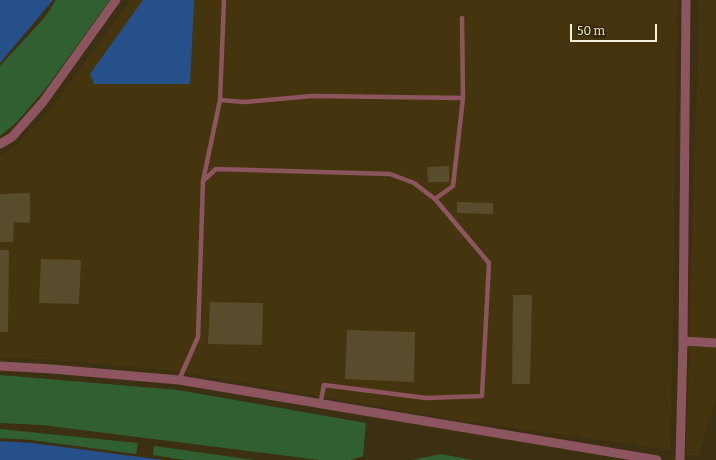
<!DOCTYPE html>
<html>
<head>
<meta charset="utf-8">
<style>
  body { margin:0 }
  #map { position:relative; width:716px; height:460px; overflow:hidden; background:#3c3012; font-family:Bitter,serif }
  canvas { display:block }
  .scale { position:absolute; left:570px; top:24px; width:87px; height:18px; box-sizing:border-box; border:2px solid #f6efdd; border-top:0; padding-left:5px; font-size:12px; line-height:14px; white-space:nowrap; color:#f6efdd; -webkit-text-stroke:3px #322607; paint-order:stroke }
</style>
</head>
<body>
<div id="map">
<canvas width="716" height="460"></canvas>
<div class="scale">50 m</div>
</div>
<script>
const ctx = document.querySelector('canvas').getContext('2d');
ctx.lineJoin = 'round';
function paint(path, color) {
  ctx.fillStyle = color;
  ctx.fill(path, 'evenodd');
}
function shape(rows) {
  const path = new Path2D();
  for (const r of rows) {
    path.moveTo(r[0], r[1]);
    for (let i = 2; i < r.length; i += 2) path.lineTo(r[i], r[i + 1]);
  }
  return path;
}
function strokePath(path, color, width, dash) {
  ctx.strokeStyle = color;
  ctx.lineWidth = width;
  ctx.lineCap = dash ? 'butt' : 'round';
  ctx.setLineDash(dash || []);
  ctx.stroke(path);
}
paint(shape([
  [131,0,677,0,671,450,438,417,175,371,54,360,0,358,0,156,20,142,53,105],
  [699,0,716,0,716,397,699,456,686,455]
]), '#45350e');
paint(shape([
  [56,0,110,0,47,87,17,122,0,136,0,66,45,17],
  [0,375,178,390,366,423,363,456,351,460,320,460,42,425,0,423],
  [0,429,138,443,136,454,31,440,0,438],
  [154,446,254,460,185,460,153,455],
  [441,454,473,460,412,460]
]), '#306031');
paint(shape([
  [0,0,53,0,0,63],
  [143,0,194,0,190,84,94,84,90,74],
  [0,441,32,443,163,460,0,460]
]), '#25508a');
paint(shape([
  [449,166,449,182,428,182,427,167],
  [30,193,30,223,14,222,13,242,0,242,0,194],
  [457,202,493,203,493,214,457,213],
  [0,250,9,250,8,332,0,332],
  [41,259,81,260,79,304,39,303],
  [513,295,532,295,530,384,512,384],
  [210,302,263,303,262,345,208,344],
  [347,330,415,332,414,382,345,379]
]), '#594c2d');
strokePath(shape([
  [462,18,463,98],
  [220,100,224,0],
  [203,181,220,100,245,102,312,96,463,98,453,186,435,199],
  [179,380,198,337,203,181,216,169,390,174,414,183,435,199,489,263,482,396,426,398,324,385,320,405]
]), '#8d555f', 4.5);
strokePath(shape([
  [0,144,12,137,43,102,116,0],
  [683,341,716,343],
  [0,366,52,369,179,380,657,460],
  [680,460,683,341,686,0]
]), '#8d555f', 9);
</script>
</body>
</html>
